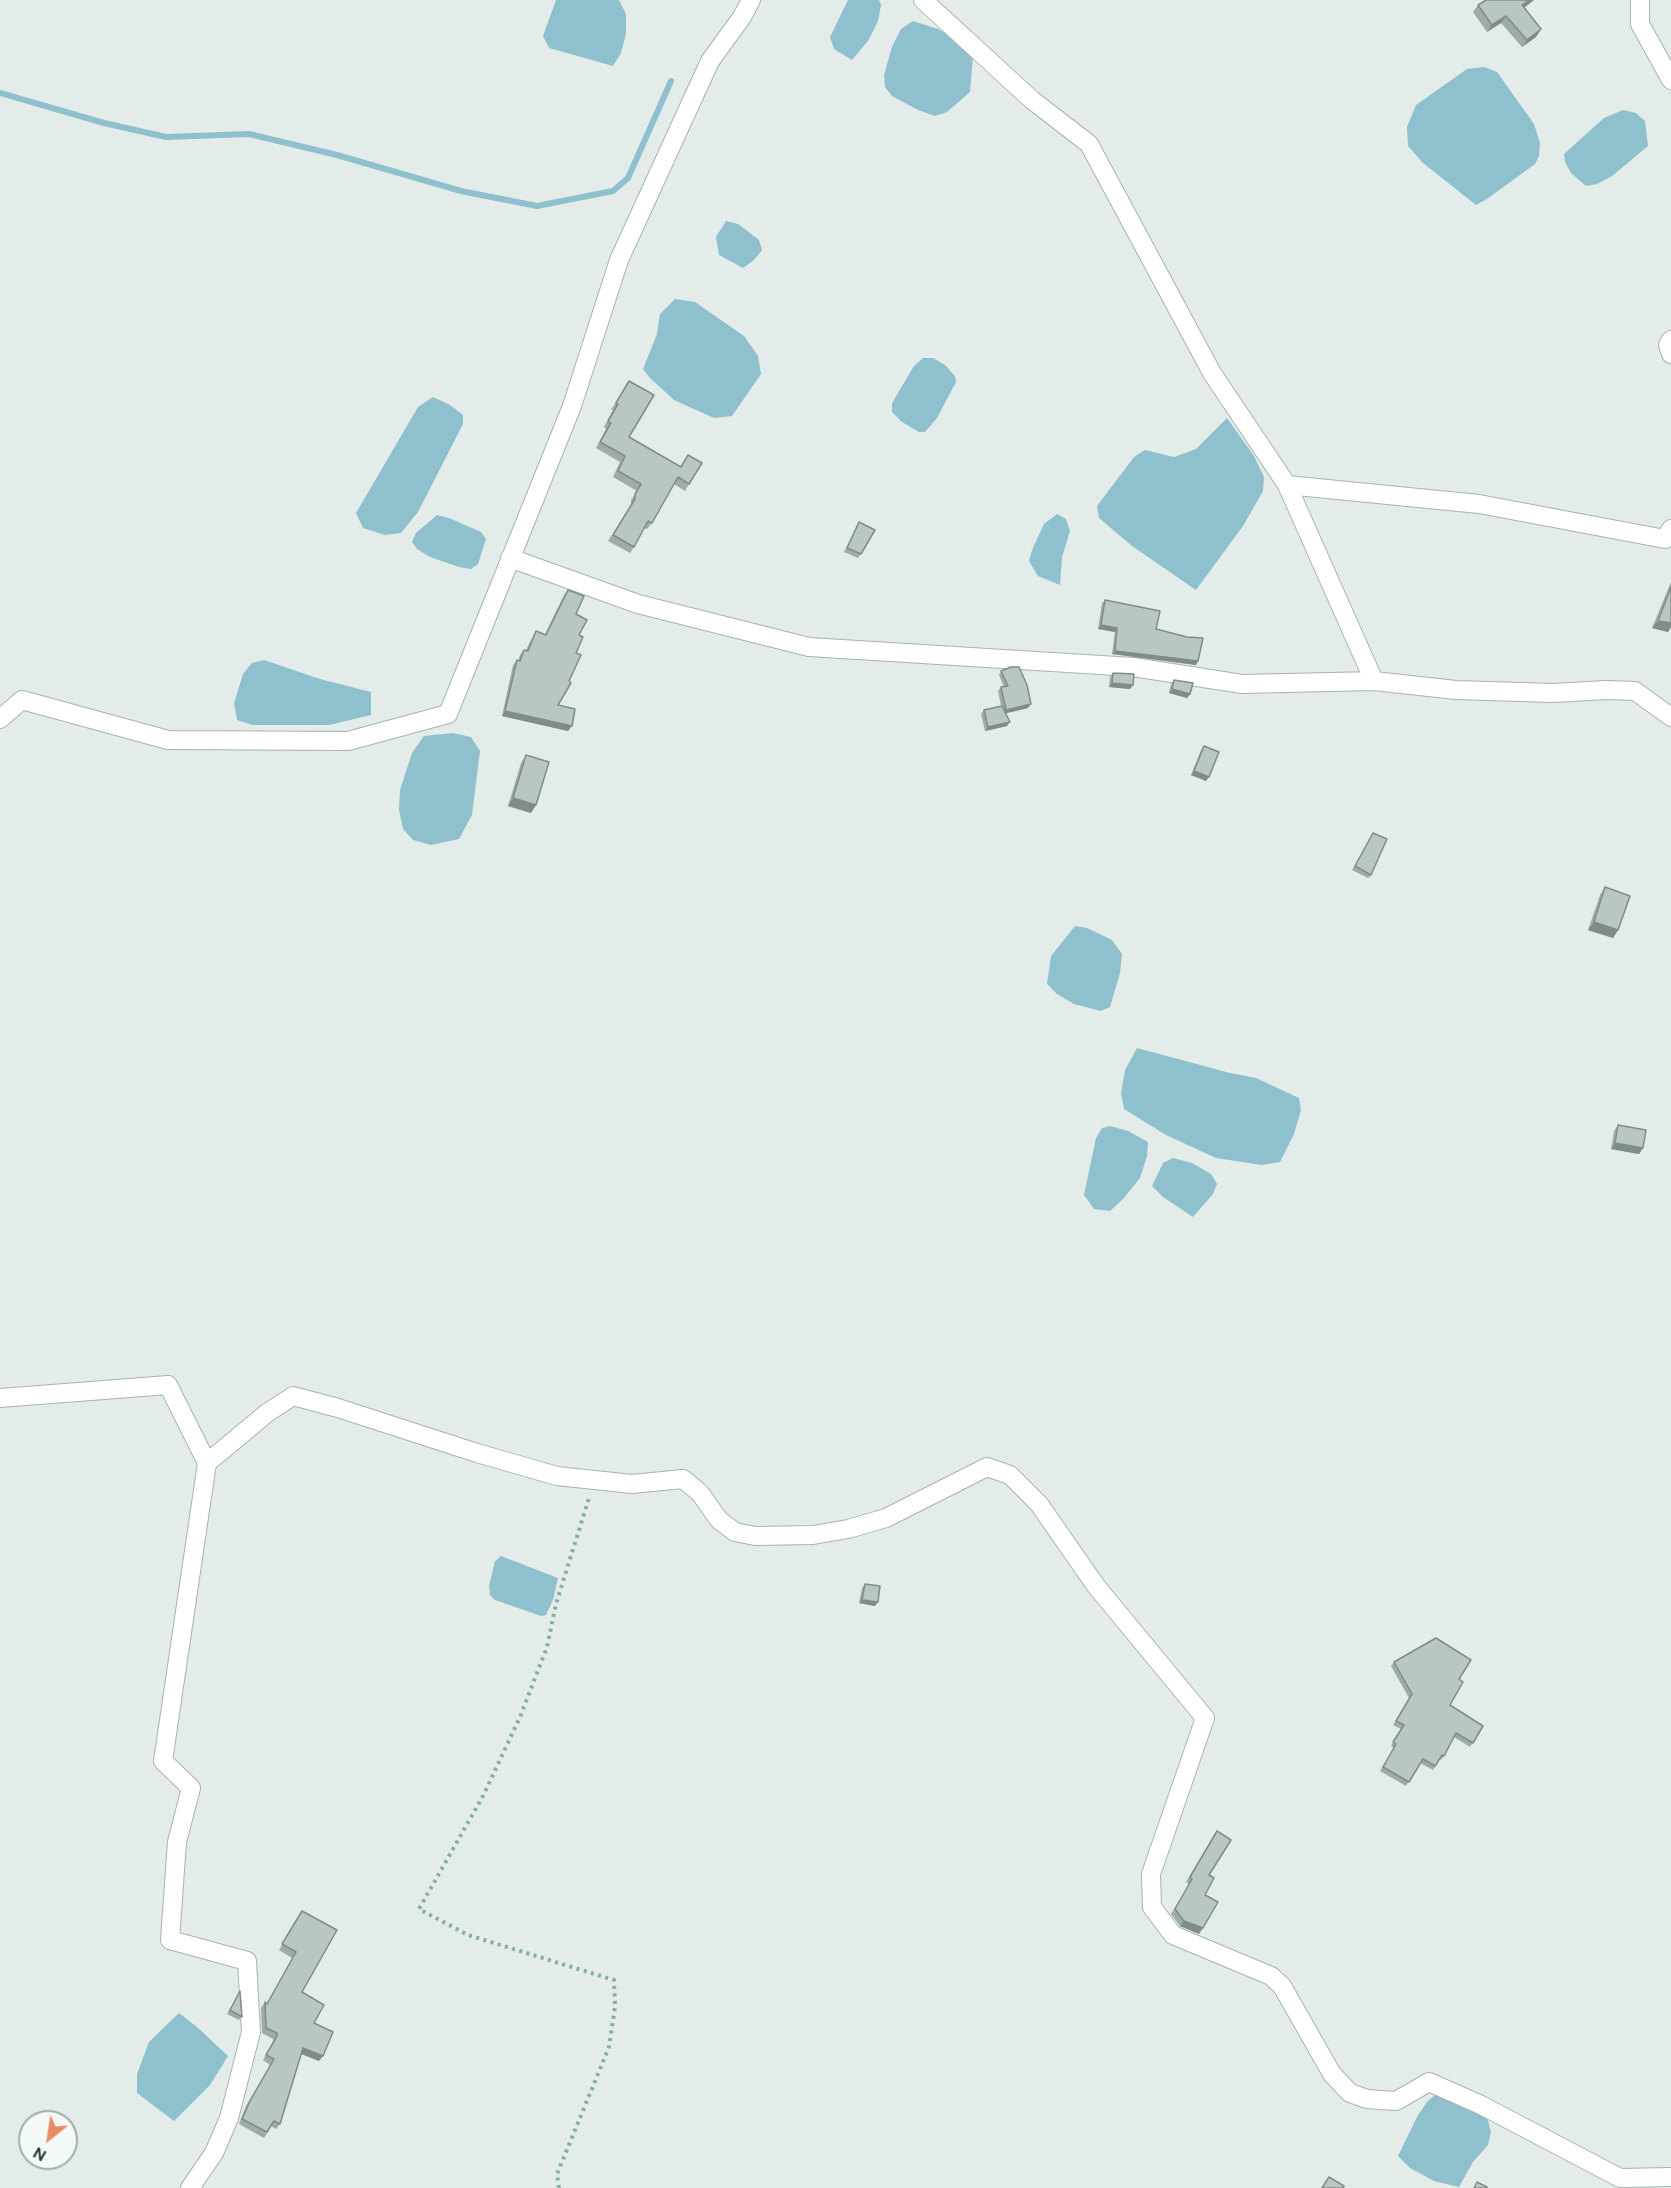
<!DOCTYPE html>
<html>
<head>
<meta charset="utf-8">
<style>
  body { margin:0 }
  #map { position:relative; width:1671px; height:2188px; overflow:hidden; background:#e3ece8; font-family:"DM Sans",sans-serif }
  canvas { display:block }
  .north { position:absolute; left:18px; top:2110px; width:60px; height:60px; box-sizing:border-box; background:#f3f9f6; border:2px solid #a0adaa; border-radius:50%; rotate:210deg; font-size:16px; font-weight:700; line-height:24px; text-align:center; color:#243c37 }
  .north::after { content:''; display:block; margin:auto; width:21px; height:27px; background:#ea8c63; clip-path:polygon(50% 0,100% 100%,50% 72%,0 100%) }
</style>
</head>
<body>
<div id="map">
<canvas width="1671" height="2188"></canvas>
<div class="north">N</div>
</div>
<script>
const ctx = document.querySelector('canvas').getContext('2d');
ctx.lineJoin = 'round';
function paint(path, color) {
  ctx.fillStyle = color;
  ctx.fill(path, 'evenodd');
}
function shape(rows) {
  const path = new Path2D();
  for (const r of rows) {
    path.moveTo(r[0], r[1]);
    for (let i = 2; i < r.length; i += 2) path.lineTo(r[i], r[i + 1]);
  }
  return path;
}
function strokePath(path, color, width, dash) {
  ctx.strokeStyle = color;
  ctx.lineWidth = width;
  ctx.lineCap = dash ? 'butt' : 'round';
  ctx.setLineDash(dash || []);
  ctx.stroke(path);
}
paint(shape([
  [556,0,619,0,626,14,626,34,621,53,613,66,549,48,543,36],
  [848,0,879,0,881,5,878,21,868,41,852,60,834,49,830,37],
  [913,21,938,29,960,41,973,56,970,92,947,112,935,116,918,110,892,96,885,87,884,75,892,47,901,29],
  [1484,67,1497,72,1534,124,1540,143,1539,156,1535,164,1487,199,1476,205,1423,163,1408,146,1407,127,1416,105,1467,69],
  [1623,110,1636,113,1645,121,1648,146,1612,176,1597,184,1586,186,1571,173,1565,162,1564,154,1604,118],
  [726,221,738,224,759,240,762,250,754,260,743,268,719,255,716,237],
  [675,299,695,302,744,336,758,356,761,374,732,416,714,418,674,400,651,379,643,369,657,334,660,314],
  [923,358,933,358,945,365,955,376,956,382,937,418,925,432,919,432,902,422,892,412,892,403,914,366],
  [433,397,450,405,463,415,463,424,418,512,401,533,385,535,363,528,356,513,418,407],
  [1227,418,1254,456,1264,477,1263,491,1243,526,1196,590,1132,546,1099,518,1097,506,1134,457,1145,450,1174,457,1196,449],
  [1057,514,1066,519,1070,531,1062,557,1060,585,1038,576,1029,561,1032,550,1044,524],
  [437,515,449,518,481,532,486,539,478,564,471,569,459,567,430,557,417,549,412,542,416,533],
  [264,660,320,679,371,692,371,715,329,725,253,725,237,720,234,703,243,674,252,663],
  [453,733,471,737,480,751,472,815,459,839,431,845,413,840,403,829,399,810,400,790,412,753,424,736],
  [1075,926,1087,928,1112,940,1122,954,1120,973,1110,1007,1101,1011,1074,1004,1057,994,1047,984,1051,956],
  [1137,1048,1230,1073,1256,1078,1299,1098,1301,1110,1294,1134,1280,1162,1262,1165,1216,1158,1166,1135,1124,1109,1121,1093,1125,1070],
  [1110,1126,1128,1131,1148,1142,1147,1156,1140,1178,1123,1199,1110,1211,1094,1209,1084,1195,1096,1138,1102,1128],
  [1173,1158,1192,1163,1211,1174,1217,1184,1213,1194,1193,1217,1163,1197,1152,1186,1163,1163],
  [501,1556,558,1578,553,1600,546,1615,541,1616,495,1600,490,1595,489,1586,495,1561],
  [179,2013,197,2027,228,2056,210,2085,174,2121,137,2093,137,2074,149,2042],
  [1436,2094,1449,2097,1487,2118,1491,2131,1488,2145,1473,2162,1459,2187,1434,2181,1410,2168,1398,2156,1418,2115,1427,2102]
]), '#8ec0ce');
strokePath(shape([
  [0,93,104,123,166,137,249,134,337,155,461,191,537,206,613,191,628,178,671,81]
]), '#8ec0ce', 6);
const minor = shape([
  [923,0,1032,100,1089,144,1212,373,1287,485,1479,504,1665,539,1671,529],
  [1640,0,1640,24,1671,80],
  [1671,340,1668,345,1671,354],
  [1287,485,1374,681,1456,690,1553,693,1606,690,1635,691,1671,717],
  [510,558,638,604,809,647,1133,667,1242,684,1374,681],
  [0,719,22,700,168,740,348,741,448,714,572,406,619,260,710,61,742,17,751,0],
  [0,1398,168,1385,207,1463,163,1761,191,1788,177,1842,170,1940,247,1961,251,2032,229,2118,214,2153,190,2188],
  [207,1463,267,1413,293,1396,338,1408,477,1453,557,1476,632,1484,683,1479,700,1493,719,1520,735,1532,755,1536,813,1535,848,1529,886,1518,987,1467,1010,1475,1039,1504,1096,1586,1205,1718,1151,1874,1152,1907,1173,1935,1271,1976,1282,1986,1332,2074,1350,2093,1367,2099,1396,2101,1429,2082,1481,2105,1620,2178,1671,2177]
]);
strokePath(minor, '#a6b4af', 20);
strokePath(shape([
  [559,2188,557,2174,609,2047,615,2007,614,1980,468,1935,419,1909,483,1796,520,1717,547,1647,556,1604,589,1498]
]), '#85aea3', 4, [3, 4.5]);
strokePath(minor, '#fff', 18);
paint(shape([
  [1486,0,1534,0,1524,8,1541,29,1536,37,1522,47,1501,23,1487,32,1473,12,1478,5],
  [629,381,629,437,680,467,688,455,689,484,685,491,674,484,652,523,647,529,644,528,634,547,630,553,608,541,631,505,631,500,637,491,613,477,620,462,596,448,606,429,604,427,613,410,611,410],
  [859,522,861,554,858,558,844,552],
  [1671,582,1671,627,1668,632,1652,628],
  [568,590,576,614,579,635,576,653,558,705,568,731,502,716,513,665,517,660,518,661,520,655,524,650,526,650,533,636,536,631,545,634,564,595],
  [1105,600,1156,629,1198,661,1196,665,1112,654,1115,632,1098,629,1102,603],
  [1001,671,1028,708,1006,713,1007,726,985,731,981,714,984,710,1001,706,998,691,1001,687,1004,687,999,675],
  [1113,673,1133,685,1130,689,1109,687,1110,677],
  [1174,680,1190,694,1187,698,1169,693,1171,684],
  [1204,746,1206,781,1191,775,1201,750],
  [526,755,536,805,531,813,508,806,521,763],
  [1373,833,1371,875,1368,878,1352,870],
  [1605,887,1618,930,1613,938,1588,930,1600,895],
  [1618,1125,1643,1148,1639,1154,1611,1149,1614,1131],
  [865,1584,875,1606,859,1603,862,1588],
  [1394,1662,1459,1679,1450,1705,1483,1726,1470,1747,1454,1737,1444,1756,1441,1760,1440,1759,1433,1770,1420,1763,1406,1786,1380,1771,1394,1748,1391,1746,1401,1729,1393,1725,1409,1698,1391,1666],
  [1217,1831,1205,1895,1199,1934,1180,1926,1171,1914,1189,1884,1186,1882],
  [302,1911,302,1992,314,2023,319,2061,301,2054,280,2124,276,2129,271,2126,264,2138,239,2124,246,2106,270,2065,263,2060,274,2041,273,2039,262,2033,261,2008,265,2002,267,2004,292,1958,279,1950],
  [240,1991,242,2017,239,2020,227,2014]
]), '#9eaba7');
paint(shape([
  [1529,0,1534,0,1517,13,1522,5],
  [1506,16,1501,23,1487,32,1492,25],
  [1541,29,1536,37,1522,47,1527,40],
  [1658,621,1671,623,1671,627,1668,632,1652,628],
  [1101,625,1117,628,1115,632,1098,629],
  [1115,651,1198,661,1196,665,1112,654],
  [1112,683,1133,685,1130,689,1109,687],
  [1172,689,1190,694,1187,698,1169,693],
  [1031,704,1028,708,1003,714,1006,710],
  [505,711,572,726,568,731,502,716],
  [1010,722,1007,726,985,731,988,727],
  [1194,771,1209,777,1206,781,1191,775],
  [513,798,536,805,531,813,508,806],
  [1594,922,1618,930,1613,938,1588,930],
  [1615,1143,1643,1148,1639,1154,1611,1149],
  [862,1600,878,1602,875,1606,859,1603],
  [1184,1921,1203,1928,1199,1934,1180,1926],
  [303,2048,323,2056,319,2061,299,2053]
]), '#818b88');
const building = shape([
  [1486,0,1529,0,1522,5,1541,29,1527,40,1506,16,1492,25,1478,5,1486,0],
  [629,381,654,395,629,437,681,467,688,455,702,463,689,484,678,477,652,523,648,521,634,547,613,535,635,499,635,494,641,484,618,471,625,456,600,442,611,423,608,421,618,404,616,403,629,381],
  [859,522,875,530,861,554,847,548,859,522],
  [1671,587,1671,623,1658,621,1671,587],
  [568,590,584,596,576,614,587,620,579,635,583,637,576,653,581,655,569,681,571,683,558,705,575,709,572,726,505,711,517,660,520,661,524,650,528,651,536,631,546,635,568,590],
  [1105,600,1160,611,1156,629,1187,637,1203,638,1198,661,1115,651,1117,628,1101,625,1105,600],
  [1011,667,1019,667,1027,685,1031,704,1006,710,1001,687,1008,686,1001,671,1011,667],
  [1113,673,1134,674,1133,685,1112,683,1113,673],
  [1174,680,1193,683,1190,694,1172,689,1174,680],
  [1002,706,1010,722,988,727,984,710,1002,706],
  [1204,746,1219,752,1209,777,1194,771,1204,746],
  [526,755,549,762,536,805,513,798,526,755],
  [1373,833,1387,839,1371,875,1355,866,1373,833],
  [1605,887,1630,896,1618,930,1594,922,1605,887],
  [1618,1125,1646,1130,1643,1148,1615,1143,1618,1125],
  [865,1584,880,1586,878,1602,862,1600,865,1584],
  [1436,1638,1471,1660,1459,1679,1463,1682,1450,1705,1483,1726,1473,1743,1456,1733,1444,1756,1442,1755,1435,1766,1423,1759,1409,1782,1383,1767,1396,1744,1393,1742,1404,1725,1396,1721,1412,1694,1394,1662,1436,1638],
  [1217,1831,1231,1840,1209,1875,1214,1878,1205,1895,1218,1902,1203,1928,1184,1921,1175,1909,1192,1879,1190,1877,1217,1831],
  [302,1911,337,1930,302,1992,324,2005,314,2023,333,2032,323,2056,303,2048,280,2124,274,2121,267,2132,242,2119,250,2101,274,2059,266,2055,277,2036,277,2033,266,2028,265,2002,267,2004,296,1952,282,1944,302,1911],
  [240,1991,242,2017,230,2010,240,1991],
  [1329,2177,1344,2186,1343,2188,1322,2188,1329,2177],
  [1477,2182,1487,2187,1487,2188,1474,2188,1477,2182]
]);
paint(building, '#b8c7c2');
strokePath(building, '#818b88', 1.5);
</script>
</body>
</html>
